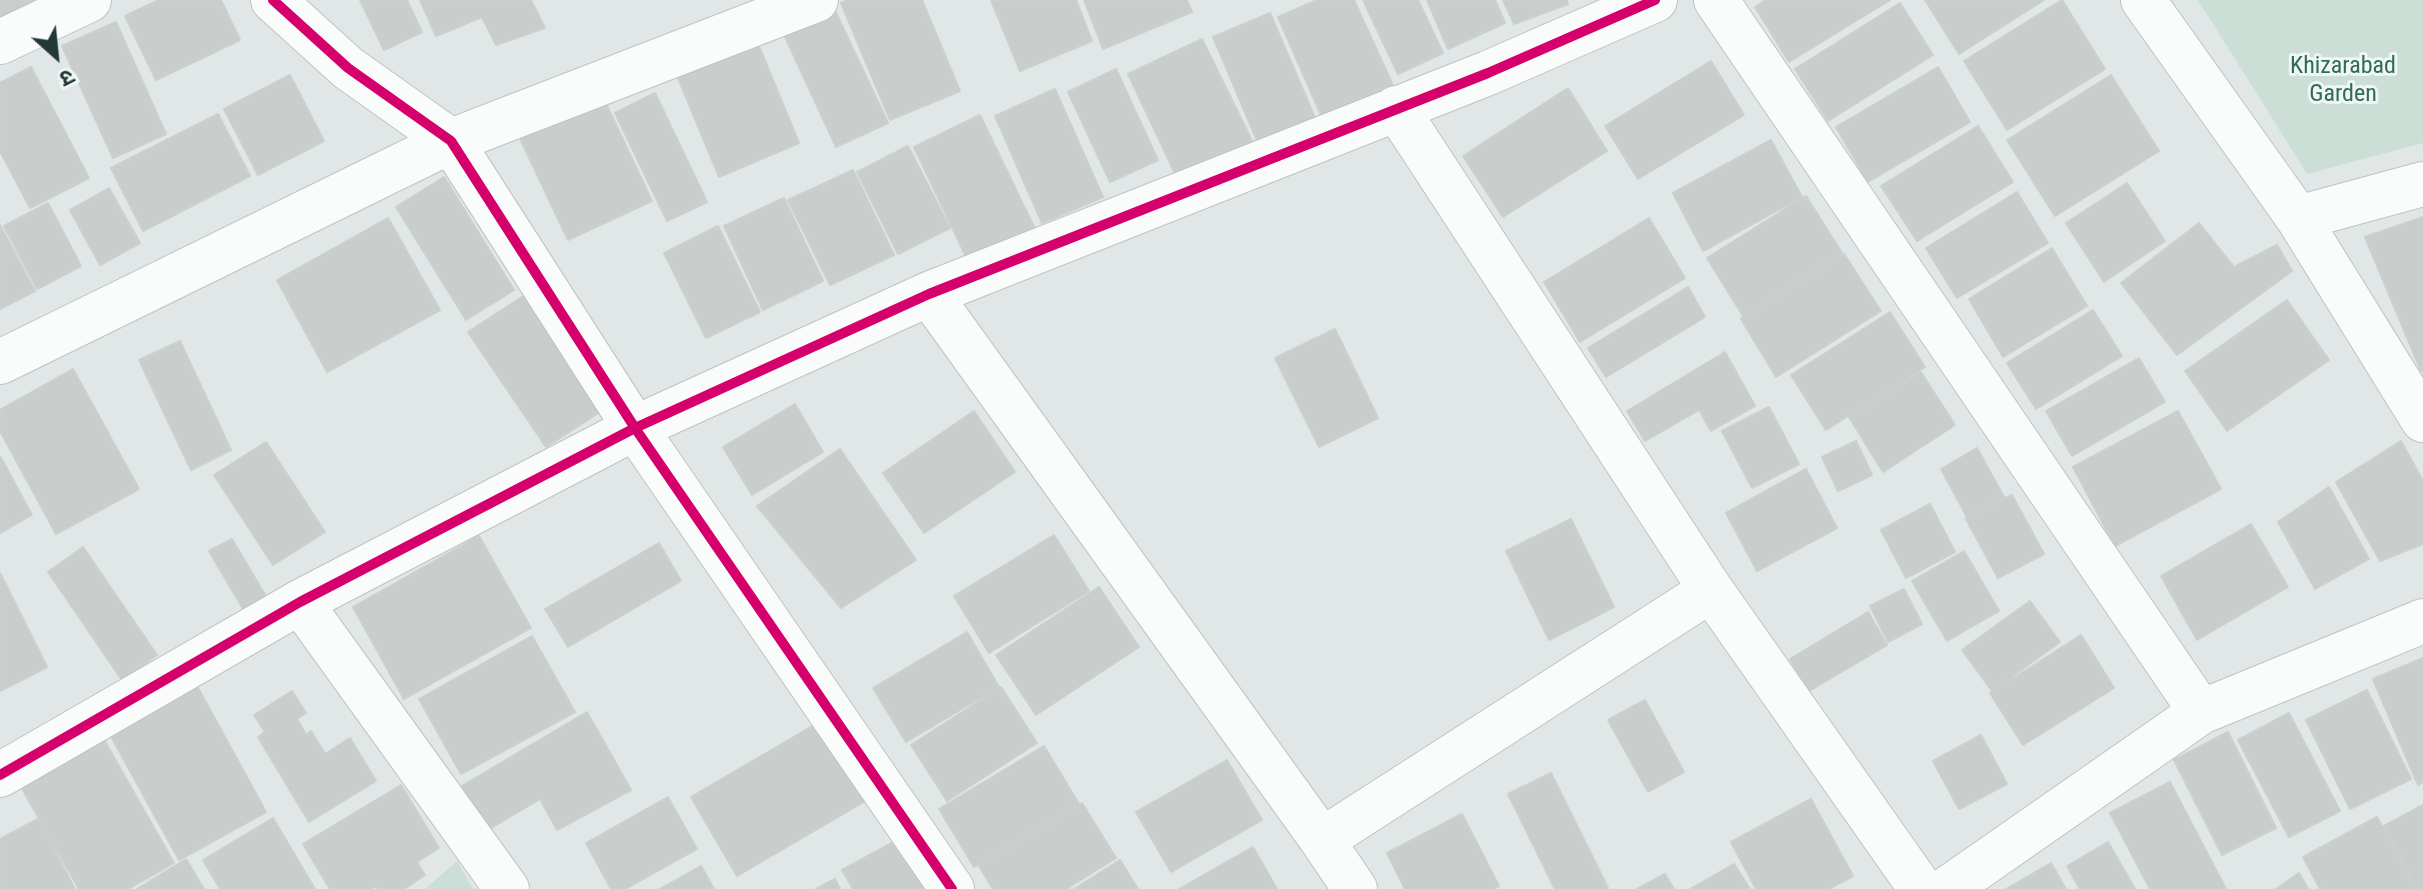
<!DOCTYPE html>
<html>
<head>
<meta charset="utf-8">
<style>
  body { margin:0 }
  #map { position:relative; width:2423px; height:889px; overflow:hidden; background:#e1e7e6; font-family:"Roboto Condensed","Noto Sans Devanagari",sans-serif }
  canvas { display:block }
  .north { position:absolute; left:16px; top:16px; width:80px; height:80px; -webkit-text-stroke:6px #eff6f4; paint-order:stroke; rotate:153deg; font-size:22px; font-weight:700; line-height:32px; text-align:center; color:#213837 }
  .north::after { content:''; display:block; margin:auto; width:28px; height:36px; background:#213837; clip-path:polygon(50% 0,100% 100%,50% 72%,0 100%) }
</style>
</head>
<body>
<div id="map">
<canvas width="2423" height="889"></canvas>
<div class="north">उ</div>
</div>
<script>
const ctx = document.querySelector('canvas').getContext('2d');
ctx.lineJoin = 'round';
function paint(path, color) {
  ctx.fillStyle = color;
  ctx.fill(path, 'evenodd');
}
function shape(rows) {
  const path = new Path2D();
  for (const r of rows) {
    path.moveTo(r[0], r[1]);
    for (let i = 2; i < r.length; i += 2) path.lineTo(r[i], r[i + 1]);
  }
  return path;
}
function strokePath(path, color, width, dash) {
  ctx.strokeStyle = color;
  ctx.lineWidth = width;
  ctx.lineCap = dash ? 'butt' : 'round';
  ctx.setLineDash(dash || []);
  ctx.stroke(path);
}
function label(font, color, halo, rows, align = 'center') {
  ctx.font = font + ' "Roboto Condensed",sans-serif';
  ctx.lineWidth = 6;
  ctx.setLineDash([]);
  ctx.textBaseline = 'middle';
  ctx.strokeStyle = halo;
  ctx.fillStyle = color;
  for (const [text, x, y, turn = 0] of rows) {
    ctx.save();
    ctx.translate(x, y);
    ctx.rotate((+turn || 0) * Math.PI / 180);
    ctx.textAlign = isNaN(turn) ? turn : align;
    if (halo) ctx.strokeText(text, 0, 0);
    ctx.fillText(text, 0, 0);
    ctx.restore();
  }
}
paint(shape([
  [2198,0,2423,0,2423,143,2307,174],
  [457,861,473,889,425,889]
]), '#cbdfd6');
const building = shape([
  [0,0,34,0,0,18,0,0],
  [159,0,221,0,240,40,156,80,125,16,159,0],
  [360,0,407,0,422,32,384,50,360,0],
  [420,0,531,0,545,28,496,45,482,17,436,36,420,0],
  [847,0,922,0,960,91,890,120,841,3,847,0],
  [991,0,1076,0,1092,41,1020,71,991,0],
  [1084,0,1187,0,1192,12,1103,49,1084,0],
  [1317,0,1354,0,1396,92,1325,124,1278,17,1317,0],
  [1363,0,1418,0,1443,53,1398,74,1363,0],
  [1427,0,1495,0,1505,23,1448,49,1427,0],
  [1503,0,1567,0,1568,4,1514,24,1503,0],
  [1766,0,1890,0,1789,62,1755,7,1766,0],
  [1925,0,2044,0,1959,54,1925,0],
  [2062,0,2105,69,2007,130,1964,61,2062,0],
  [831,2,888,123,836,147,780,26,831,2],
  [1900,3,1933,55,1828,121,1795,69,1900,3],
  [1270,13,1321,132,1264,157,1213,37,1270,13],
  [116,22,166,134,113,158,62,46,116,22],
  [756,39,799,143,719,177,676,73,756,39],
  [1202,39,1254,145,1179,182,1128,74,1202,39],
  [1711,61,1744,115,1638,179,1605,126,1711,61],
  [31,67,89,178,30,208,0,151,0,83,31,67],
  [1938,67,1970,122,1868,182,1836,127,1938,67],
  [1116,69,1158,160,1110,182,1068,92,1116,69],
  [290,75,324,141,258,175,224,109,290,75],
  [2111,75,2159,151,2055,216,2007,140,2111,75],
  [1568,88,1607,151,1503,217,1463,156,1568,88],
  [1055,89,1103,197,1042,223,995,116,1055,89],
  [600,91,652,201,568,240,516,130,600,91],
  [655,93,707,202,667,221,615,113,655,93],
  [218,114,250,176,143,231,111,168,218,114],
  [980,115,1036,231,969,263,914,147,980,115],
  [1978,126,2013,182,1917,241,1881,186,1978,126],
  [1771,140,1802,197,1703,251,1673,193,1771,140],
  [908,146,950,228,898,254,857,172,908,146],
  [853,170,894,255,830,285,788,200,853,170],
  [444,177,514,290,466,320,396,207,444,177],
  [2127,183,2165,241,2104,282,2066,223,2127,183],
  [109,188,140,243,100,265,70,210,109,188],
  [2017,192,2048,243,1957,298,1926,248,2017,192],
  [1806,196,1842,253,1743,316,1707,258,1806,196],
  [784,198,823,281,763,310,724,226,784,198],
  [48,203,81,266,37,289,4,226,48,203],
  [2423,217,2423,371,2421,371,2365,237,2423,217],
  [388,218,440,310,327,372,277,280,388,218],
  [1649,218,1685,278,1580,342,1544,282,1649,218],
  [2199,223,2234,267,2277,245,2292,271,2177,355,2121,283,2199,223],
  [0,225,35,291,0,309,0,225],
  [718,226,760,312,706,338,664,253,718,226],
  [2052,248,2087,306,2003,357,1969,299,2052,248],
  [1844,254,1881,311,1776,377,1741,319,1844,254],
  [1688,287,1705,317,1606,377,1588,348,1688,287],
  [525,295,603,410,546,447,468,332,525,295],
  [2287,300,2329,360,2227,431,2185,371,2287,300],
  [2093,310,2122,356,2036,409,2007,363,2093,310],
  [1890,312,1925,367,1826,430,1791,375,1890,312],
  [1335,329,1378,418,1319,447,1275,358,1335,329],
  [180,341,231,450,191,470,139,360,180,341],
  [1725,352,1755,406,1711,431,1699,410,1645,441,1627,411,1725,352],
  [2139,358,2165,402,2072,456,2046,411,2139,358],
  [73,369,139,489,56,534,0,431,0,410,73,369],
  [1921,372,1955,425,1883,472,1849,417,1921,372],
  [795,404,823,452,752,495,723,447,795,404],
  [1769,407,1799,464,1752,488,1722,431,1769,407],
  [974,411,1015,472,924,533,883,473,974,411],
  [2178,411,2221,489,2115,546,2073,467,2178,411],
  [1856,441,1872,475,1838,491,1822,457,1856,441],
  [2401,441,2423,481,2423,544,2380,561,2336,482,2401,441],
  [266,442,325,532,273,565,214,475,266,442],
  [1977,448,2004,497,1967,517,1941,469,1977,448],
  [840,449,916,560,841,608,757,506,840,449],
  [0,456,32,515,0,533,0,456],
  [1806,469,1837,528,1757,571,1726,513,1806,469],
  [2329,487,2369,559,2315,589,2278,522,2329,487],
  [2012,495,2044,554,1998,578,1966,519,2012,495],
  [1930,504,1955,552,1906,578,1881,530,1930,504],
  [1571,519,1614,607,1549,640,1506,551,1571,519],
  [2251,524,2288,587,2197,640,2161,576,2251,524],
  [1054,535,1089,591,989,653,954,596,1054,535],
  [479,536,531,628,404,699,353,607,479,536],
  [232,539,268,600,246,614,209,551,232,539],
  [659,543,681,581,568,647,545,609,659,543],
  [83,547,157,655,122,680,48,572,83,547],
  [1964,551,1999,611,1947,641,1912,581,1964,551],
  [0,573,47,667,0,691,0,573],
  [1099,587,1139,647,1036,715,996,655,1099,587],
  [1904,589,1922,624,1888,642,1870,606,1904,589],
  [2030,601,2060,642,1992,691,1962,650,2030,601],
  [1868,612,1887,645,1809,691,1790,659,1868,612],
  [967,632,999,687,906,742,873,688,967,632],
  [2081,635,2114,688,2023,745,1990,693,2081,635],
  [532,636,575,712,461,774,419,699,532,636],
  [2423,658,2423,782,2418,785,2373,679,2423,658],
  [196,684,266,812,179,860,108,731,196,684],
  [1001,687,1037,743,947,801,911,745,1001,687],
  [2367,690,2411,779,2350,809,2306,720,2367,690],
  [292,691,306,713,297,719,306,735,311,731,325,754,350,738,376,781,309,822,258,737,265,732,254,715,292,691],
  [1645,700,1684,772,1648,792,1608,720,1645,700],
  [587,712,631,790,557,830,540,799,486,831,460,787,587,712],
  [2289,713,2340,811,2289,837,2238,740,2289,713],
  [821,721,867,800,737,876,691,797,821,721],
  [2228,732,2276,828,2222,855,2174,760,2228,732],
  [1981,735,2007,784,1959,809,1933,761,1981,735],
  [103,738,174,863,128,889,79,889,20,785,103,738],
  [1044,746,1079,804,974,867,939,809,1044,746],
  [1227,760,1262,820,1171,872,1136,812,1227,760],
  [1551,773,1608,888,1605,889,1555,889,1508,794,1551,773],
  [2170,782,2226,889,2150,889,2110,813,2170,782],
  [401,785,439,848,417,862,425,875,404,889,378,889,376,886,371,889,330,889,303,844,401,785],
  [668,797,697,849,625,889,611,889,586,843,668,797],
  [1811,799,1853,876,1829,889,1756,889,1731,842,1811,799],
  [1082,803,1116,858,1066,889,993,889,979,866,1082,803],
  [2423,805,2423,889,2417,889,2384,826,2423,805],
  [1462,814,1499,886,1493,889,1405,889,1387,853,1462,814],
  [2377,817,2415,889,2320,889,2303,857,2377,817],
  [273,818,315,889,220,889,203,860,273,818],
  [38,819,75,889,0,889,0,839,38,819],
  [903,837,929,886,924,889,853,889,842,870,903,837],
  [2108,842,2135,889,2080,889,2067,866,2108,842],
  [1253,847,1277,889,1179,889,1253,847],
  [186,859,204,889,137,889,186,859],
  [1120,860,1138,889,1074,889,1120,860],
  [2051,863,2066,889,2006,889,2051,863],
  [1734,864,1750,889,1690,889,1734,864],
  [701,866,714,889,660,889,701,866],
  [2299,873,2308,889,2276,889,2299,873],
  [1665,874,1674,889,1637,889,1665,874],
  [835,879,840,889,816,889,835,879]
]);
paint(building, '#c9cecd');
strokePath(building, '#cad0cf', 2);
const minor = shape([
  [273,0,348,68,451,141,635,428,952,889],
  [1716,0,2201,712],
  [2143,0,2298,218,2423,184],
  [0,42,89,0],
  [1396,108,1711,590,1921,889],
  [2298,218,2423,420],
  [929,294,1322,840,1355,889],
  [0,362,451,141,816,0],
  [300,602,507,889],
  [0,775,300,602,635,428,929,294,1488,73,1655,0],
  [1322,840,1711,590],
  [1947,889,2201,712,2423,621]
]);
strokePath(minor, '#bec3c3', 46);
strokePath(minor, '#fafbfb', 44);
strokePath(shape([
  [273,0,348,68,451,141,635,428,952,889],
  [0,775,300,602,635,428,929,294,1488,73,1655,0]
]), '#d6006c', 10);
label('24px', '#2e6c53', '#eff6f4', [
  ["Khizarabad",2343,67],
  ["Garden",2343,95]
]);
</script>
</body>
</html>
